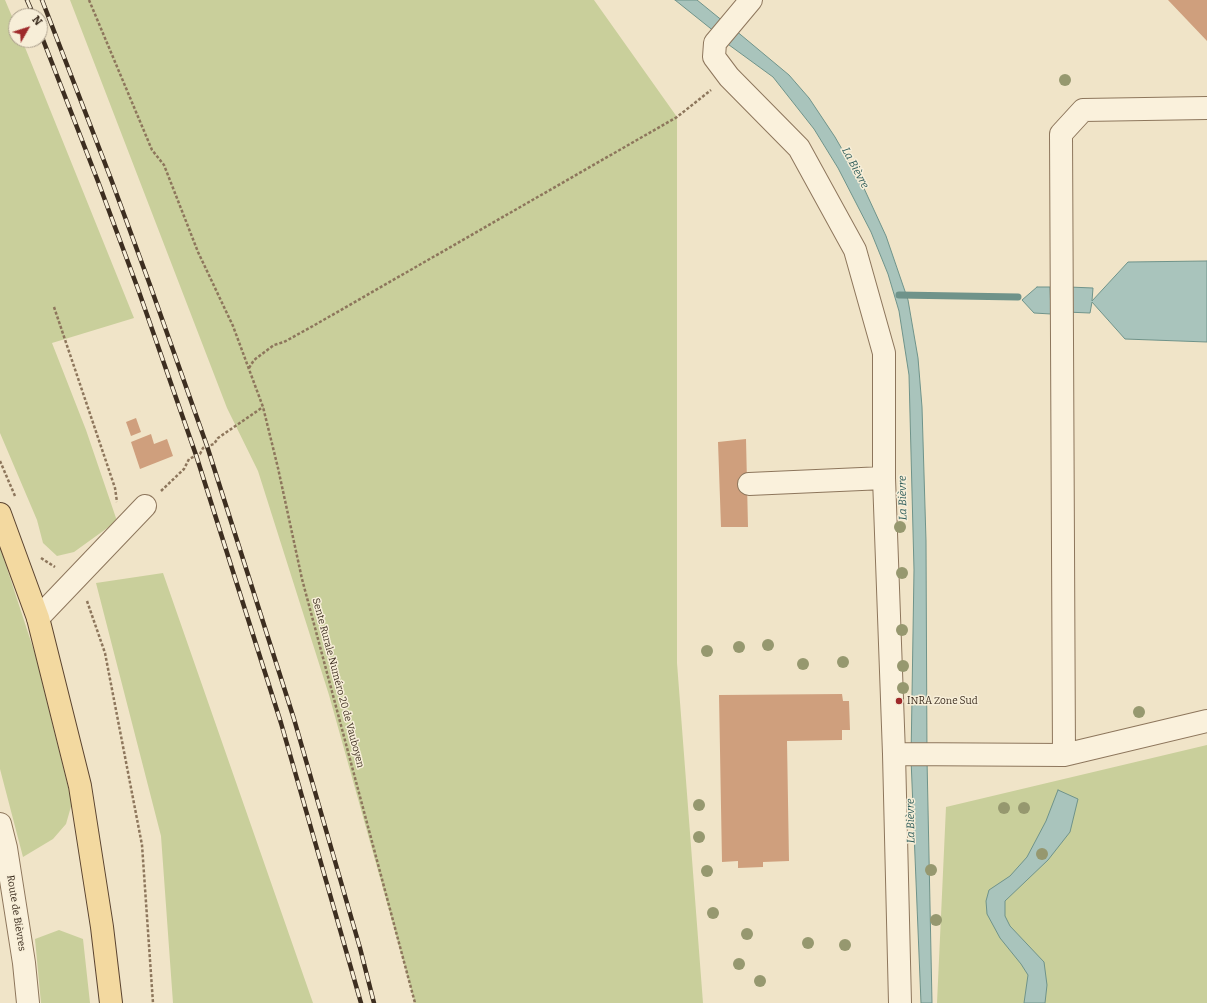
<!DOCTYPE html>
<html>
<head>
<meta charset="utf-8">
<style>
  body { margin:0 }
  #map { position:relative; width:1207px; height:1003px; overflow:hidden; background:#f0e4c8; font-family:Bitter,serif }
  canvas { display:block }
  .north { position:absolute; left:8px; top:8px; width:40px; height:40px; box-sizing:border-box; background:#f7eed8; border:1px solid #ada18e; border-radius:50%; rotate:51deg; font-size:11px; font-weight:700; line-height:16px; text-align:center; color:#3d2e20 }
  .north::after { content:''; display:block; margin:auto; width:14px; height:18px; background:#9e2a2b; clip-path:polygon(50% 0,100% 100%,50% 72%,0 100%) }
</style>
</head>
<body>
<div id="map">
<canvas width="1207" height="1003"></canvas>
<div class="north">N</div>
</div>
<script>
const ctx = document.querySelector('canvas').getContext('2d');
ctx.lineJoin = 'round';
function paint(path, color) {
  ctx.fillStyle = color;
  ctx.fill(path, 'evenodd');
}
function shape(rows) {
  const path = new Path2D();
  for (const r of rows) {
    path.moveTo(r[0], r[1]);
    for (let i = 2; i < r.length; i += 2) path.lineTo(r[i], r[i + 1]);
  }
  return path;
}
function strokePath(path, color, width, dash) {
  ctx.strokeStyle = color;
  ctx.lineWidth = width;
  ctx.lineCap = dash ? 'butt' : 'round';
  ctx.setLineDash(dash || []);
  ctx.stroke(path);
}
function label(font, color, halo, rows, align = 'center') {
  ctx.font = font + ' Bitter,serif';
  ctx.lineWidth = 3;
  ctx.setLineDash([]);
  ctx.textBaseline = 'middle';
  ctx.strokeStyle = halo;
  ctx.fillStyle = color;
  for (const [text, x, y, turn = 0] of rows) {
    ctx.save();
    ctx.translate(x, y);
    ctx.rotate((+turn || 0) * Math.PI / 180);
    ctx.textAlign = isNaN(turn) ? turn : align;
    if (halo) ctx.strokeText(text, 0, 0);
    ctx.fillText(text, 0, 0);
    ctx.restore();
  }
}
paint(shape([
  [0,0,5,0,16,26,16,40,22,40,134,318,52,343,86,430,117,521,74,552,57,556,43,543,37,520,0,433],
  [70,0,594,0,677,117,677,663,703,1003,415,1003,329,695,258,471,227,408],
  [0,547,35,654,72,803,66,824,53,839,23,857,0,769],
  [163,573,313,1003,173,1003,161,836,96,583],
  [1207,745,1207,1003,937,1003,946,807],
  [59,930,83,939,90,1003,41,1003,35,939]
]), '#c9cf9b');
const water = shape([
  [675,0,697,0,724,22,715,32,675,0],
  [735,30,789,75,809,98,835,137,862,184,886,236,908,300,918,358,922,407,926,541,927,759,932,1003,921,1003,911,759,914,570,909,375,899,311,888,274,871,232,838,168,814,129,773,77,725,42,735,30],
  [1207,261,1207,342,1125,339,1092,302,1090,313,1066,312,1069,287,1093,288,1092,301,1128,262,1207,261],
  [1037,287,1050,287,1051,314,1034,313,1022,300,1037,287],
  [1058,790,1078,799,1070,832,1048,860,1005,901,1005,916,1010,926,1044,962,1047,985,1045,1003,1024,1003,1028,975,1021,964,1000,938,987,914,986,901,989,890,1010,876,1027,857,1046,821,1058,790]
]);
paint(water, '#a9c4bc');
strokePath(water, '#6f938a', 1);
strokePath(shape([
  [899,295,1018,297]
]), '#6f938a', 7);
paint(shape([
  [1168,0,1207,0,1207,41],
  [136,418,141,432,131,436,126,422],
  [151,434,154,444,167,439,173,456,140,469,131,442],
  [746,439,748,527,721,527,718,442],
  [842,694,843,701,849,701,850,730,842,730,842,740,787,741,789,861,763,862,763,867,738,868,738,861,722,862,719,695]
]), '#cf9f7d');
const minor = shape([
  [751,0,715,43,714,57,729,77,799,148,855,250,884,353,884,478,894,754,900,1003],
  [749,484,884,478],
  [38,618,145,506],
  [894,754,1064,755,1207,721],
  [1064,755,1061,134,1083,110,1207,108],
  [0,824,6,848,24,963,28,1003]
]);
const major = shape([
  [0,514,38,618,80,786,102,927,111,1003]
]);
strokePath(minor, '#8d765c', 24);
strokePath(major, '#5b4430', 24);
strokePath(shape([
  [89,0,152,150,164,165,198,252,233,326,263,407,278,468,302,579,415,1003],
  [54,307,115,488,117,502],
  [249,368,254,360,274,345,284,342,313,326,677,117,711,90],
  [0,461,15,496],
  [161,491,184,469,189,459,200,454,203,448,214,444,218,438,263,407],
  [41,558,55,567],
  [87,601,105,653,142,845,153,1003]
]), '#8d765c', 2.5, [3, 2]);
strokePath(minor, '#faf1dc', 22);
strokePath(major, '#f3d9a0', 22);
const rail = shape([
  [27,0,34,16],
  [42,0,111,179,150,285,207,446,294,719,360,948,374,1003],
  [40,32,99,184,138,289,196,455,281,723,361,1003]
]);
strokePath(rail, '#3d2e20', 4.5);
strokePath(rail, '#f7eed8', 3, [9]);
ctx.fillStyle = '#96986f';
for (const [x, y] of [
  [1065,80],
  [900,527],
  [902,573],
  [902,630],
  [768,645],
  [739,647],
  [707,651],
  [843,662],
  [803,664],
  [903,666],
  [903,688],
  [1139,712],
  [699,805],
  [1004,808],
  [1024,808],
  [699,837],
  [1042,854],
  [931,870],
  [707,871],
  [713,913],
  [936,920],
  [747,934],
  [808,943],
  [845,945],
  [739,964],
  [760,981]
]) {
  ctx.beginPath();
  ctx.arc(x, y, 6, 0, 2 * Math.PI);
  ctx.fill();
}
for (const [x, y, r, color] of [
  [899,701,4,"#9e2a2b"]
]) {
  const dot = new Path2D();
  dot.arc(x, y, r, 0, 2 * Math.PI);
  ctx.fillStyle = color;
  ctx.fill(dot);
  strokePath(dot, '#f7eed8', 1.5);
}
label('10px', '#3d2e20', '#f7eed8', [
  ["Sente Rurale Numéro 20 de Vauboyen",338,683,75],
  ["Route de Bièvres",16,913,81]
]);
label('10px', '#3d2e20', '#f7eed8', [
  ["INRA Zone Sud",907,701]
], 'left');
label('italic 11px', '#2f5d5a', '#f7eed8', [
  ["La Bièvre",855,168,62],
  ["La Bièvre",903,498,-91],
  ["La Bièvre",911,821,-91]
]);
</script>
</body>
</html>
